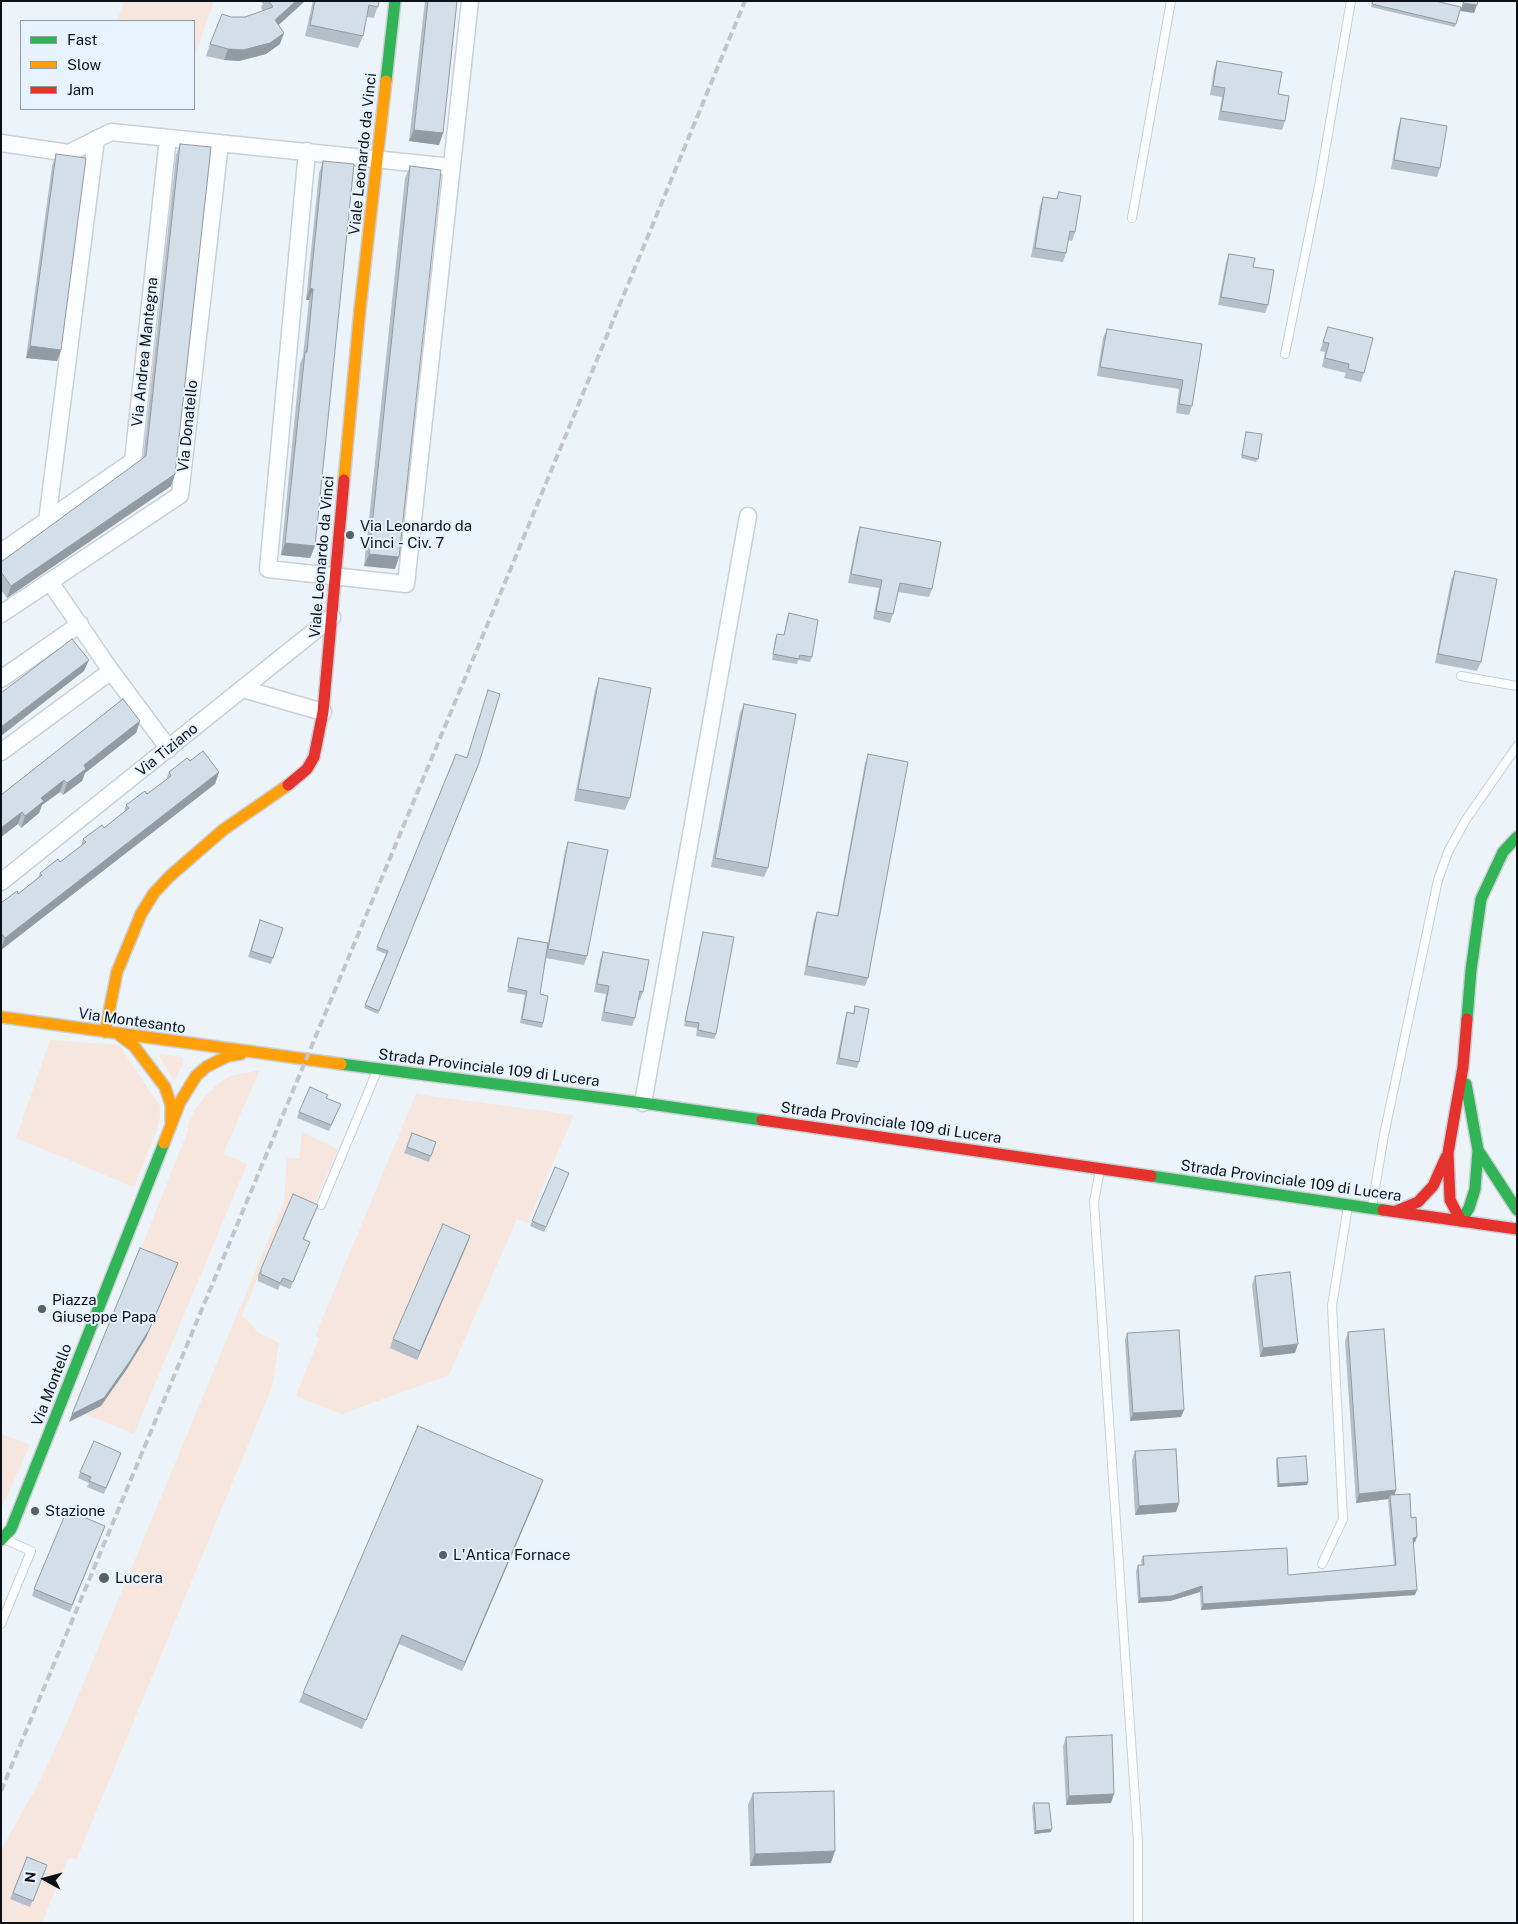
<!DOCTYPE html>
<html>
<head>
<meta charset="utf-8">
<style>
  body { margin:0 }
  #map { position:relative; width:1518px; height:1924px; overflow:hidden; background:#ecf3f9; font-family:"Public Sans",sans-serif }
  canvas { display:block }
  .frame { position:absolute; inset:0; border:2px solid #0b1118; pointer-events:none }
  .legend { position:absolute; left:20px; top:20px; width:175px; height:90px; box-sizing:border-box; background:#e7f3fe; border:1px solid #8f99a2; margin:0; padding:6px 9px; list-style:none; font-size:15px; color:#0b1118 }
  .legend li { display:flex; align-items:center; gap:10px; height:25px }
  .legend b { width:25px; border:1px solid #8f99a2 }
  .north { position:absolute; left:20px; top:1854px; width:50px; height:50px; -webkit-text-stroke:4px #e7f3fe; paint-order:stroke; rotate:277deg; font-size:14px; font-weight:700; line-height:20px; text-align:center; color:#0b1118 }
  .north::after { content:''; display:block; margin:auto; width:18px; height:22px; background:#0b1118; clip-path:polygon(50% 0,100% 100%,50% 72%,0 100%) }
</style>
</head>
<body>
<div id="map">
<canvas width="1518" height="1924"></canvas>
<div class="frame"></div>
<ul class="legend">
<li><b style="height:6px;background:#30b455"></b>Fast</li>
<li><b style="height:6px;background:#ff9f0a"></b>Slow</li>
<li><b style="height:6px;background:#e5322d"></b>Jam</li>
</ul>
<div class="north">N</div>
</div>
<script>
const ctx = document.querySelector('canvas').getContext('2d');
ctx.lineJoin = 'round';
function paint(path, color) {
  ctx.fillStyle = color;
  ctx.fill(path, 'evenodd');
}
function shape(rows) {
  const path = new Path2D();
  for (const r of rows) {
    path.moveTo(r[0], r[1]);
    for (let i = 2; i < r.length; i += 2) path.lineTo(r[i], r[i + 1]);
  }
  return path;
}
function strokePath(path, color, width, dash) {
  ctx.strokeStyle = color;
  ctx.lineWidth = width;
  ctx.lineCap = dash ? 'butt' : 'round';
  ctx.setLineDash(dash || []);
  ctx.stroke(path);
}
function label(font, color, halo, rows, align = 'center') {
  ctx.font = font + ' "Public Sans",sans-serif';
  ctx.lineWidth = 4;
  ctx.setLineDash([]);
  ctx.textBaseline = 'middle';
  ctx.strokeStyle = halo;
  ctx.fillStyle = color;
  for (const [text, x, y, turn = 0] of rows) {
    ctx.save();
    ctx.translate(x, y);
    ctx.rotate((+turn || 0) * Math.PI / 180);
    ctx.textAlign = isNaN(turn) ? turn : align;
    if (halo) ctx.strokeText(text, 0, 0);
    ctx.fillText(text, 0, 0);
    ctx.restore();
  }
}
paint(shape([
  [124,1,214,1,194,58,194,21,117,21],
  [50,1040,119,1045,160,1106,159,1124,134,1187,16,1138],
  [160,1054,182,1057,184,1060,176,1079,174,1080,159,1056],
  [260,1070,223,1154,247,1164,134,1434,86,1414,100,1407,127,1370,146,1338,174,1272,138,1256,189,1128,187,1127,195,1109,207,1094,219,1083,230,1076],
  [416,1094,574,1115,527,1223,517,1219,449,1375,342,1414,296,1396,319,1338,315,1336],
  [302,1132,338,1149,312,1210,290,1201,242,1315,258,1332,279,1343,272,1387,77,1858,68,1859,42,1923,1,1923,1,1850,40,1781,66,1725,284,1202,287,1158,299,1159],
  [1,1434,30,1445,1,1509]
]), '#f6e6de');
const lane = shape([
  [1132,218,1171,1],
  [1285,354,1319,186,1351,1],
  [1461,676,1517,686],
  [1100,1170,1094,1202,1138,1842,1138,1923],
  [321,1205,377,1071],
  [1372,1206,1384,1135,1438,880,1448,852,1465,821,1517,746],
  [1322,1564,1343,1519,1332,1306,1348,1206],
  [1,1624,31,1551,4,1539]
]);
const street = shape([
  [1,143,69,153,111,132,452,167],
  [307,151,268,569,406,584,470,1],
  [47,521,96,139],
  [1,552,133,461,168,138],
  [50,582,111,671,169,749],
  [1,614,180,495,220,143],
  [1,679,80,624],
  [243,689,323,712],
  [1,752,111,671],
  [1,882,332,617],
  [643,1103,748,516]
]);
const fast = shape([
  [386,81,395,1],
  [1467,1019,1471,970,1481,899,1503,852,1517,837],
  [341,1064,643,1103,762,1120],
  [1478,1150,1517,1210],
  [1151,1176,1383,1210],
  [1461,1221,1469,1208,1475,1189,1478,1150,1466,1084],
  [1,1540,11,1529,164,1143]
]);
const slow = shape([
  [344,480,360,309,386,81],
  [1,1017,341,1064],
  [105,1032,117,972,141,914,154,893,170,876,223,830,288,785],
  [118,1034,134,1046,165,1087,171,1105,171,1122],
  [164,1143,180,1102,196,1076,206,1067,228,1056,241,1054]
]);
const jam = shape([
  [288,785,307,769,314,757,323,712,344,480],
  [762,1120,1151,1176],
  [1383,1210,1517,1229],
  [1396,1211,1418,1202,1433,1186,1446,1157],
  [1461,1221,1450,1200,1448,1153,1463,1067,1467,1019]
]);
strokePath(lane, '#cad0d6', 10);
strokePath(street, '#cad0d6', 19);
strokePath(fast, '#cad0d6', 14);
strokePath(slow, '#cad0d6', 14);
strokePath(jam, '#cad0d6', 14);
strokePath(lane, '#fcfdfe', 8);
strokePath(street, '#fcfdfe', 16);
strokePath(fast, '#30b455', 11);
strokePath(slow, '#ff9f0a', 11);
strokePath(jam, '#e5322d', 11);
strokePath(shape([
  [1,1791,511,568,745,1]
]), '#c3c5c8', 4, [8, 4]);
paint(shape([
  [261,1,305,1,278,25,280,44,266,54,239,61,224,60,206,56,210,44,231,17,245,17,263,11,261,8,263,4],
  [313,1,379,1,374,18,367,17,363,36,358,48,305,36],
  [425,1,457,1,443,133,439,145,409,141],
  [1372,1,1435,1,1456,24,1455,27,1371,7],
  [1217,61,1285,121,1282,130,1218,120,1222,97,1210,95,1214,70],
  [1401,118,1440,168,1437,177,1391,169,1398,127],
  [180,144,175,474,171,486,7,598,1,590,1,562,143,459,176,155],
  [56,154,61,350,57,361,26,358,52,166],
  [323,161,315,546,310,558,281,555,300,364,303,356,309,300,306,300,319,173],
  [410,166,399,557,395,569,364,566,405,178],
  [1059,192,1075,232,1072,241,1068,240,1066,253,1063,262,1031,257,1040,206,1043,197,1056,199],
  [1229,254,1253,267,1268,305,1265,313,1218,305,1226,262],
  [1328,327,1364,373,1361,382,1344,378,1346,373,1322,367,1325,352,1320,351],
  [1107,329,1202,344,1192,406,1189,415,1176,413,1179,389,1097,376,1103,338],
  [1246,432,1258,459,1256,462,1241,458],
  [860,527,932,589,929,597,898,592,893,614,890,623,873,619,879,588,848,583,857,536],
  [1455,571,1481,662,1477,671,1435,663,1451,580],
  [789,613,812,657,810,662,798,660,797,664,772,660,775,639,777,634,784,635,787,618],
  [599,678,630,798,625,810,574,801,595,690],
  [744,704,768,868,764,877,711,867,740,713],
  [140,721,136,733,85,773,82,781,63,795,60,792,42,805,39,813,21,828,18,824,1,837,1,795],
  [456,754,478,766,378,1014,364,1008,386,954,376,950],
  [868,754,868,978,865,986,804,975,814,920,817,912,837,916,865,763],
  [190,761,219,772,215,784,1,950,1,903,18,894,38,878,40,873,60,862,81,846,83,839,104,828,124,812,126,805,147,794,166,780,169,772],
  [568,842,587,956,584,965,546,958,540,994,543,1023,542,1028,520,1023,525,995,507,992,517,942,518,938,548,943,565,851],
  [260,920,283,928,271,964,248,957],
  [703,932,716,1034,714,1039,696,1036,697,1028,684,1026,702,937],
  [603,952,643,992,640,1000,638,1000,635,1018,632,1026,601,1021,606,994,594,992,600,960],
  [855,1006,859,1062,857,1068,836,1064,845,1018,847,1012,853,1013],
  [326,1098,341,1104,329,1131,297,1118,299,1112],
  [412,1133,436,1142,429,1162,404,1153],
  [555,1167,567,1178,544,1232,530,1226],
  [318,1205,304,1239,310,1242,290,1289,280,1285,278,1290,258,1281,258,1275,261,1269],
  [470,1236,417,1360,390,1348,393,1339],
  [1255,1276,1295,1353,1260,1357,1252,1285],
  [1348,1332,1396,1490,1394,1495,1411,1518,1417,1537,1415,1542,1413,1543,1415,1595,1201,1610,1200,1592,1170,1601,1138,1603,1136,1571,1138,1565,1142,1565,1141,1561,1143,1556,1288,1575,1394,1566,1388,1499,1356,1503,1345,1341],
  [1127,1333,1184,1410,1181,1417,1130,1421,1125,1340],
  [1135,1451,1179,1503,1176,1512,1135,1515,1132,1460],
  [121,1453,104,1494,87,1487,89,1483,78,1478,80,1472],
  [1277,1458,1308,1482,1307,1485,1277,1487,1276,1461],
  [540,1489,462,1671,399,1644,362,1729,299,1702,303,1693],
  [105,1526,70,1612,32,1596,34,1589],
  [1066,1737,1111,1803,1066,1805,1063,1746],
  [753,1793,831,1863,750,1866,748,1805],
  [1034,1803,1051,1832,1034,1834,1032,1806],
  [27,1857,47,1865,30,1907,10,1899]
]), '#b5bfc8');
paint(shape([
  [296,1,305,1,271,32,275,20],
  [1463,3,1477,5,1474,13,1460,11],
  [284,33,280,44,266,54,239,61,224,60,228,49],
  [414,130,443,133,439,145,409,141],
  [310,288,313,289,309,300,306,300],
  [30,346,61,350,57,361,26,358],
  [175,474,171,486,7,598,11,586],
  [285,543,315,546,310,558,281,555],
  [369,554,399,557,395,569,364,566],
  [89,660,84,671,1,736,1,727],
  [140,721,136,733,85,773,82,781,63,795,67,783,84,765],
  [219,772,215,784,1,950,5,938],
  [64,780,60,792,42,805,39,813,21,828,25,816,41,798],
  [22,812,18,824,1,837,1,828],
  [470,1236,467,1245,417,1360,420,1351],
  [178,1263,146,1338,127,1369,101,1406,69,1422,72,1414],
  [1298,1344,1295,1353,1260,1357,1263,1348],
  [1184,1410,1181,1417,1130,1421,1133,1413],
  [543,1480,540,1489,462,1671,465,1662],
  [1308,1482,1307,1485,1277,1487,1279,1484],
  [1396,1490,1393,1499,1390,1495,1388,1499,1356,1503,1359,1494],
  [1179,1503,1176,1512,1135,1515,1139,1506],
  [1417,1537,1415,1542,1411,1544,1413,1538],
  [1202,1586,1200,1592,1170,1601,1138,1603,1140,1598],
  [1417,1590,1415,1595,1201,1610,1203,1604],
  [402,1635,399,1644,362,1729,366,1720],
  [1114,1794,1111,1803,1066,1805,1069,1796],
  [1052,1829,1051,1832,1034,1834,1036,1831],
  [835,1851,831,1863,750,1866,755,1854]
]), '#939ba2');
const building = shape([
  [269,1,296,1,275,20,284,33,270,43,243,50,228,49,210,44,222,14,231,17,245,17,273,7,269,1],
  [315,1,379,1,378,7,369,5,363,36,310,25,315,1],
  [428,1,457,1,443,133,414,130,428,1],
  [1373,1,1435,1,1461,7,1456,24,1372,4,1373,1],
  [1464,1,1478,1,1477,5,1463,3,1464,1],
  [1217,61,1282,72,1278,94,1289,96,1285,121,1221,111,1225,88,1213,86,1217,61],
  [1401,118,1447,126,1440,168,1394,160,1401,118],
  [180,144,211,147,175,474,11,586,1,572,1,562,146,456,180,144],
  [56,154,86,158,61,350,30,346,56,154],
  [323,161,354,164,315,546,285,543,305,352,307,352,313,289,310,288,323,161],
  [410,166,441,170,399,557,369,554,410,166],
  [1059,192,1081,196,1075,232,1070,231,1066,253,1035,248,1043,197,1057,199,1059,192],
  [1229,254,1255,258,1253,267,1274,270,1268,305,1221,297,1229,254],
  [1328,327,1373,338,1364,373,1348,369,1349,364,1325,358,1329,343,1323,342,1328,327],
  [1107,329,1202,344,1192,406,1179,404,1183,380,1100,367,1107,329],
  [1246,432,1262,434,1258,459,1242,455,1246,432],
  [860,527,941,542,932,589,900,583,893,614,876,611,882,580,851,574,860,527],
  [1455,571,1497,579,1481,662,1438,654,1455,571],
  [789,613,818,620,812,657,800,655,799,659,773,654,777,634,784,635,789,613],
  [72,639,89,660,1,727,1,693,72,639],
  [599,678,651,688,630,798,578,789,599,678],
  [488,690,500,694,479,763,379,1011,365,1005,388,951,377,947,456,754,467,758,488,690],
  [123,699,140,721,84,765,86,769,67,783,64,780,41,798,44,801,25,816,22,812,1,828,1,795,123,699],
  [744,704,796,714,768,868,715,858,744,704],
  [203,751,219,772,5,938,1,933,1,903,17,891,18,894,42,875,40,873,58,859,60,862,86,842,83,839,102,825,104,828,129,808,126,805,145,791,147,794,171,776,169,772,187,758,190,761,203,751],
  [868,754,908,762,868,978,807,966,817,912,838,916,868,754],
  [568,842,608,850,587,956,548,949,568,842],
  [260,920,283,928,273,958,251,951,260,920],
  [703,932,734,937,716,1034,698,1030,699,1023,685,1021,703,932],
  [518,938,548,943,540,994,548,996,543,1023,522,1019,527,991,508,987,518,938],
  [603,952,649,960,643,992,640,991,635,1018,604,1012,609,986,597,984,603,952],
  [855,1006,869,1009,859,1062,839,1058,847,1012,854,1014,855,1006],
  [310,1087,328,1095,326,1098,341,1104,331,1125,299,1112,310,1087],
  [412,1133,436,1142,431,1156,407,1147,412,1133],
  [555,1167,569,1173,546,1227,532,1221,555,1167],
  [293,1194,318,1205,303,1239,310,1242,293,1282,283,1278,280,1283,261,1274,261,1269,293,1194],
  [443,1224,470,1236,420,1351,393,1339,443,1224],
  [140,1248,178,1263,149,1330,130,1361,104,1398,72,1414,140,1248],
  [1290,1272,1298,1344,1263,1348,1255,1276,1290,1272],
  [1384,1329,1396,1490,1359,1494,1348,1332,1384,1329],
  [1179,1330,1184,1410,1133,1413,1127,1333,1179,1330],
  [418,1426,543,1480,465,1662,402,1635,366,1720,303,1693,418,1426],
  [94,1441,121,1453,106,1488,89,1481,91,1477,80,1472,94,1441],
  [1176,1449,1179,1503,1139,1506,1135,1451,1176,1449],
  [1306,1456,1308,1482,1279,1484,1277,1458,1306,1456],
  [1410,1494,1411,1518,1416,1517,1417,1537,1413,1538,1417,1590,1203,1604,1202,1586,1172,1596,1140,1598,1138,1565,1144,1565,1143,1556,1287,1548,1288,1575,1396,1565,1390,1495,1410,1494],
  [67,1510,105,1526,72,1605,34,1589,67,1510],
  [1112,1735,1114,1794,1069,1796,1066,1737,1112,1735],
  [834,1791,835,1851,755,1854,753,1793,834,1791],
  [1034,1803,1049,1803,1052,1829,1036,1831,1034,1803],
  [27,1857,47,1865,33,1901,13,1893,27,1857]
]);
paint(building, '#d2dee8');
strokePath(building, '#939ba2', 1);
for (const [x, y, r, color] of [
  [350,535,5,"#5a6067"],
  [42,1309,5,"#5a6067"],
  [35,1511,5,"#5a6067"],
  [443,1555,5,"#5a6067"],
  [104,1578,6,"#5a6067"]
]) {
  const dot = new Path2D();
  dot.arc(x, y, r, 0, 2 * Math.PI);
  ctx.fillStyle = color;
  ctx.fill(dot);
  strokePath(dot, '#e7f3fe', 2);
}
label('15px', '#0b1118', '#e7f3fe', [
  ["Viale Leonardo da Vinci",363,154,-84],
  ["Via Andrea Mantegna",145,352,-84],
  ["Via Donatello",188,426,-84],
  ["Viale Leonardo da Vinci",322,557,-85],
  ["Via Tiziano",167,750,-39],
  ["Via Montesanto",132,1021,8],
  ["Strada Provinciale 109 di Lucera",489,1068,7],
  ["Strada Provinciale 109 di Lucera",891,1123,8],
  ["Strada Provinciale 109 di Lucera",1291,1181,8],
  ["Via Montello",52,1385,-69]
]);
label('15px', '#0b1118', '#e7f3fe', [
  ["Via Leonardo da",360,526],
  ["Vinci - Civ. 7",360,543],
  ["Piazza",52,1300],
  ["Giuseppe Papa",52,1317],
  ["Stazione",45,1511],
  ["L'Antica Fornace",453,1555],
  ["Lucera",115,1578]
], 'left');
</script>
</body>
</html>
